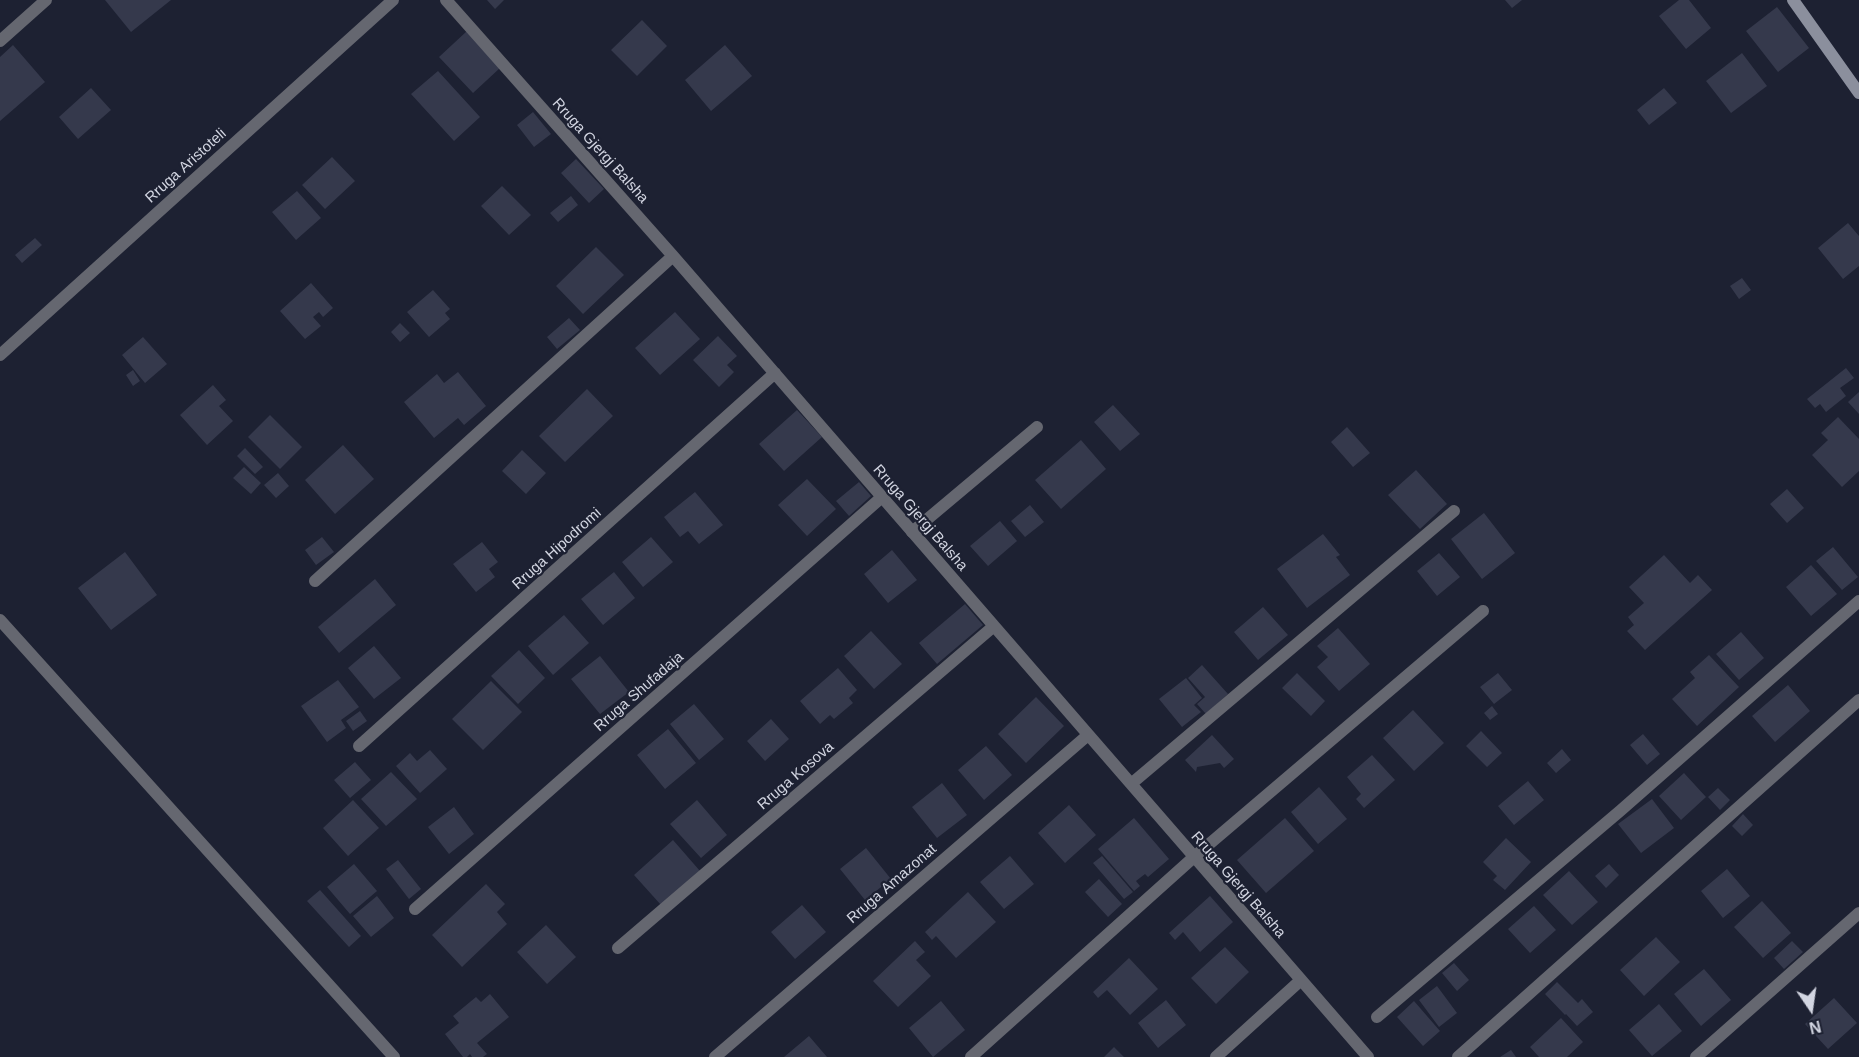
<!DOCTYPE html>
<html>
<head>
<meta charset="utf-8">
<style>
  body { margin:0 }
  #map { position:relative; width:1859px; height:1057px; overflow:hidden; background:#1d2132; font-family:Arial,sans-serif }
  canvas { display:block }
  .north { position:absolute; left:1781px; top:979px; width:60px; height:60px; -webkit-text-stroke:4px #1d2132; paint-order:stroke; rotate:167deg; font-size:16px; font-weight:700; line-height:24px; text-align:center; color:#d2d5e1 }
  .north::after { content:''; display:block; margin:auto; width:21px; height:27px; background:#d2d5e1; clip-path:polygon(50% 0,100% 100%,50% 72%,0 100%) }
</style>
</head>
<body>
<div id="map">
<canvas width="1859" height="1057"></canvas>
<div class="north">N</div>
</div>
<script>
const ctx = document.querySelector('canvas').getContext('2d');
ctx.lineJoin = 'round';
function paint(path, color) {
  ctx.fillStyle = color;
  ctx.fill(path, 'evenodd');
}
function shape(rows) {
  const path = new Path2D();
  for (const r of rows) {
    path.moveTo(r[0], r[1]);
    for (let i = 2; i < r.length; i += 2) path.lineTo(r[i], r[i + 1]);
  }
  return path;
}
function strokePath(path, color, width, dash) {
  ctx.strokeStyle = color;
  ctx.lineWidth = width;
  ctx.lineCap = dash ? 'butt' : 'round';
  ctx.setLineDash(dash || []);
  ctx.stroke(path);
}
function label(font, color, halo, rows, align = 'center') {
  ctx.font = font + ' Arial,sans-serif';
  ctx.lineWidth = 4.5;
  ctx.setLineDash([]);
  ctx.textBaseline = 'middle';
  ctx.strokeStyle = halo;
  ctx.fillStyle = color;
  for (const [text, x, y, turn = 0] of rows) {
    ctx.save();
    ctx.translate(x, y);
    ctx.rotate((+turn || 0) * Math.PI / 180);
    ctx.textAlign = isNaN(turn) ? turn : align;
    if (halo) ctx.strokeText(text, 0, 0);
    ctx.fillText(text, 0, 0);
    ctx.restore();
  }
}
paint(shape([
  [105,0,171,0,131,32],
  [487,0,504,0,495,9],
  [1505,0,1522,0,1512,8],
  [1679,0,1689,0,1711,28,1686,49,1659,16],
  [1777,7,1809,48,1778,72,1746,31],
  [642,20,667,46,637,76,611,50],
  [467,31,500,68,473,93,439,57],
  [13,45,45,82,0,121,0,57],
  [725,45,752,76,711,111,685,80],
  [1742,53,1767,86,1731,113,1706,81],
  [438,71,480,117,454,141,411,94],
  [91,88,111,110,78,139,59,117],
  [1664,88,1677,103,1649,125,1637,110],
  [533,112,551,134,534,147,517,125],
  [332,157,355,181,325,209,302,185],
  [576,159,604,189,589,203,561,173],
  [502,186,531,215,509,235,481,206],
  [297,191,321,218,296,240,272,212],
  [571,196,578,205,558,222,550,213],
  [1848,223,1859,236,1859,266,1843,279,1818,248],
  [35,238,42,245,22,263,15,255],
  [596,247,624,275,583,314,556,286],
  [1742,278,1751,290,1739,299,1730,286],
  [311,283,333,308,323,317,319,312,313,317,321,326,305,339,280,311],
  [433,290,450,309,445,313,450,319,429,337,407,312],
  [675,312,700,339,660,375,635,348],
  [569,318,580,330,557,349,547,337],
  [400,323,410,333,400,342,391,332],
  [718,336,737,356,727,365,734,372,719,387,693,360],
  [143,337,167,364,145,383,122,355],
  [1846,368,1854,378,1840,388,1846,396,1826,412,1820,404,1815,408,1807,399],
  [133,370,140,381,133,386,126,375],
  [458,372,486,406,464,425,458,418,434,438,404,402,437,374,444,383],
  [213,385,226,400,219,406,233,421,207,445,180,415],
  [587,389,613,416,565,462,539,436],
  [1859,392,1859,414,1848,402],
  [1113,405,1140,434,1120,451,1094,422],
  [797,410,822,437,784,471,759,444],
  [270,415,302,447,280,469,248,437],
  [1838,417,1859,439,1859,471,1842,487,1812,455,1828,440,1821,433],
  [1347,427,1370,453,1353,467,1331,442],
  [1081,440,1106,469,1061,509,1035,480],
  [343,445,374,479,335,514,305,480],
  [245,448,263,467,255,474,237,456],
  [522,450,546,473,526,494,502,471],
  [244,467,261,483,251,494,233,478],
  [1416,470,1447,504,1420,529,1388,495],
  [278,473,289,486,276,498,264,485],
  [807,479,836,509,807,536,778,505],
  [859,482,871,496,849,516,836,501],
  [1787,489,1804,508,1787,523,1770,504],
  [695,492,723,525,699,544,688,531,680,537,664,517],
  [1030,505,1044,522,1025,537,1011,521],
  [1484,513,1515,553,1482,579,1451,539],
  [1000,521,1017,541,988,566,970,546],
  [1323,534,1340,555,1336,557,1350,575,1307,608,1277,569],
  [322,537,334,552,316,565,305,550],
  [651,537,673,562,643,587,622,562],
  [482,542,498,562,489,569,495,577,476,592,453,564],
  [1833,547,1858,577,1842,590,1816,561],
  [892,550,917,580,888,603,864,574],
  [125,552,157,595,111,630,78,588],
  [1439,553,1460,577,1437,596,1417,571],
  [1664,555,1690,583,1698,575,1712,590,1645,650,1627,631,1634,625,1628,617,1644,603,1629,587],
  [1811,565,1837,594,1811,616,1786,587],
  [614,572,635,598,603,625,581,599],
  [375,579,396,605,339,653,318,627],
  [965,604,983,625,937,664,919,643],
  [1263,607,1288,635,1258,660,1234,632],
  [564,615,589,643,553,675,528,646],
  [1338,628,1370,664,1339,691,1317,667,1328,657,1317,646],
  [871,631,902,664,874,689,844,656],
  [1741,632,1764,658,1739,680,1716,654],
  [374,646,401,678,374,699,348,668],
  [519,650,545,678,518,704,491,676],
  [1709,655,1739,687,1697,726,1672,699,1695,678,1690,672],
  [600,656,629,692,600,714,571,679],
  [1202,665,1228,694,1206,714,1197,704,1205,697,1188,678],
  [838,668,857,690,849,698,853,703,834,719,830,715,820,724,800,701],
  [1297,673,1325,701,1311,716,1282,688],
  [1498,673,1512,690,1494,704,1480,687],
  [1186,678,1202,698,1194,705,1201,712,1182,727,1159,699],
  [338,680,359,707,341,720,346,728,327,742,301,706],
  [491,681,522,712,483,750,452,719],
  [1788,685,1810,711,1775,742,1752,716],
  [1036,697,1064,726,1026,763,998,734],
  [694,704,724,739,699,760,670,724],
  [1492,706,1498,714,1490,720,1484,713],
  [1413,710,1444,743,1414,771,1383,738],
  [360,711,367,721,353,731,346,721],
  [771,719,789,739,765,761,747,741],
  [668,729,696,763,665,789,637,755],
  [1481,731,1502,753,1487,767,1466,746],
  [1643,734,1660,754,1647,765,1630,745],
  [1212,735,1234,759,1224,768,1220,763,1197,767,1196,772,1185,760],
  [986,746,1012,775,984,800,958,770],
  [1562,749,1571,760,1556,773,1547,763],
  [430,750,447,769,420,793,396,766,410,753,417,761],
  [1372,755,1395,780,1364,808,1356,799,1361,794,1347,777],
  [355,762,371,780,350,798,334,780],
  [391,772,417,799,386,826,361,799],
  [1684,773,1706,797,1681,820,1659,796],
  [1528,781,1544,800,1514,825,1498,806],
  [942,783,967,815,937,838,912,807],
  [1319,787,1347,819,1318,844,1291,812],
  [1718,788,1730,800,1720,810,1708,797],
  [1652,799,1674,828,1641,853,1618,824],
  [353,800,379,828,348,856,323,828],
  [697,800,727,835,701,858,670,824],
  [1069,805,1096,835,1065,863,1038,833],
  [454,807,474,834,449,854,428,827],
  [1743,814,1753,825,1742,836,1732,826],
  [1134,818,1169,859,1148,877,1145,874,1136,881,1140,886,1134,891,1098,849],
  [1285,818,1314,851,1266,893,1237,860],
  [1506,838,1531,862,1505,890,1493,880,1497,876,1483,862],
  [673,840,700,871,661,905,634,875],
  [866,848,891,879,865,900,840,869],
  [1010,856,1034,884,1004,909,980,882],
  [1102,856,1133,892,1124,899,1093,863],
  [398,860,421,889,409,899,386,869],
  [354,864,377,891,350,914,327,887],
  [1609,864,1619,875,1606,888,1595,876],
  [1727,869,1750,896,1723,918,1701,891],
  [1569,871,1598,902,1572,925,1543,895],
  [1099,879,1122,904,1108,917,1085,892],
  [486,884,505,904,497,912,507,924,462,967,432,935],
  [320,890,361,936,349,947,307,901],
  [968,892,996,922,956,958,936,936,932,940,925,932],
  [377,896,394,918,371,937,353,916],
  [1210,896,1233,922,1200,952,1183,932,1175,940,1169,933],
  [1762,901,1791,933,1763,958,1734,927],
  [802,905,826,932,795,959,771,932],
  [1534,906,1556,930,1530,953,1508,929],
  [546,925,576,957,547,984,517,952],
  [1656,937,1680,962,1644,996,1620,970],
  [915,941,925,952,916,960,931,976,898,1007,873,981],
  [1792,941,1803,952,1784,969,1774,958],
  [1225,947,1249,972,1216,1004,1191,978],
  [1129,958,1158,989,1130,1015,1107,990,1098,998,1093,992],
  [1454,963,1469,980,1457,991,1442,973],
  [1704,969,1731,1000,1701,1026,1674,994],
  [1557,982,1578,1003,1582,999,1593,1012,1577,1026,1566,1014,1565,1015,1545,994],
  [1437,986,1457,1013,1439,1027,1419,1000],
  [490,994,509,1017,477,1043,487,1054,483,1057,472,1057,470,1054,467,1057,463,1057,445,1034,459,1023,453,1016,476,997,481,1002],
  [1834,998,1857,1023,1828,1049,1805,1024],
  [1166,1000,1186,1025,1158,1048,1138,1023],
  [941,1001,965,1030,933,1057,909,1028],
  [1414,1001,1440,1031,1423,1046,1397,1017],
  [1659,1004,1682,1031,1652,1056,1629,1030],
  [1561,1018,1583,1042,1567,1057,1539,1057,1530,1047],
  [809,1036,827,1057,784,1057],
  [1114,1047,1124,1057,1104,1057],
  [1511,1050,1516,1057,1500,1057]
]), '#35394c');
strokePath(shape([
  [912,532,1037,427],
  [0,620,394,1057]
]), '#656770', 12);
strokePath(shape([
  [446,0,673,256,1368,1057],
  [0,41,46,0],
  [0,355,393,0],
  [315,581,673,256],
  [359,746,775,373],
  [1131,784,1454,511],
  [415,909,882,497],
  [618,948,994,626],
  [1377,1017,1620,811,1859,601],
  [715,1057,1088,735],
  [971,1057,1194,857,1483,611],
  [1216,1057,1301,980],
  [1458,1057,1859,700],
  [1696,1057,1859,913]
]), '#656770', 12);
strokePath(shape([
  [1793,0,1859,93]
]), '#8b8f9d', 12);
label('15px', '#d2d5e1', '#1d2132', [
  ["Rruga Gjergj Balsha",600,151,48],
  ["Rruga Aristoteli",186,166,-42],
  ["Rruga Gjergj Balsha",920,518,49],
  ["Rruga Hipodromi",557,549,-42],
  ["Rruga Shufadaja",639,692,-41],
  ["Rruga Kosova",796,776,-41],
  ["Rruga Amazonat",892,884,-41],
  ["Rruga Gjergj Balsha",1238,885,49]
]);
</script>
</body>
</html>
